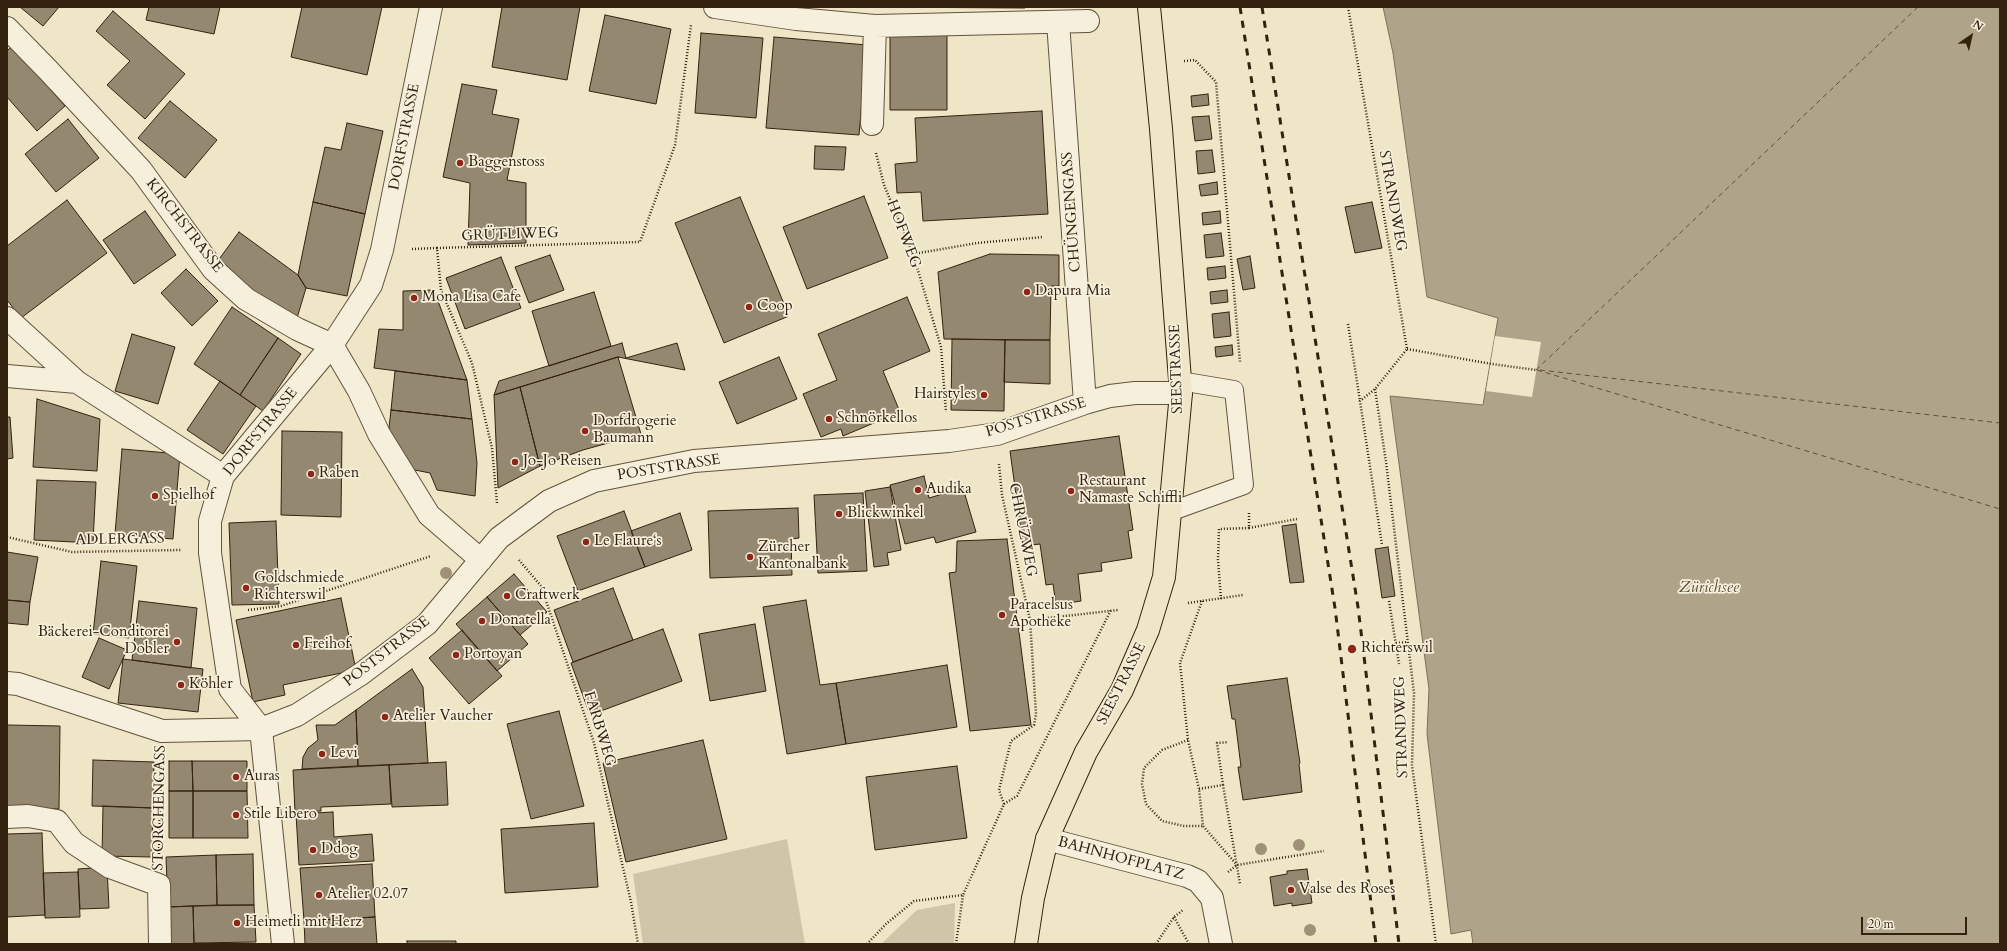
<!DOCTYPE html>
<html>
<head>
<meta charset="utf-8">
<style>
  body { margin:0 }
  #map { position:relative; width:2007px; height:951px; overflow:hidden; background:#efe6c7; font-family:Cardo,serif }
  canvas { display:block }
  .frame { position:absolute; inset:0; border:8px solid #342211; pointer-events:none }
  .north { position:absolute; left:1951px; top:16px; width:40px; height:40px; -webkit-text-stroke:3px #f5efdb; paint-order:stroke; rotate:34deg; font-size:11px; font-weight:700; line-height:16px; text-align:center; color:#342211 }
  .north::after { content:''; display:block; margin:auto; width:14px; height:18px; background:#342211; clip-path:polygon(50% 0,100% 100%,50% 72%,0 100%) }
  .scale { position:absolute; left:1861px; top:917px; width:106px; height:18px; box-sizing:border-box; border:2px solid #342211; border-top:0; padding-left:5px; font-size:12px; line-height:14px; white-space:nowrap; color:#342211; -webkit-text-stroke:3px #f5efdb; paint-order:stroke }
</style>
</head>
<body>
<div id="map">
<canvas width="2007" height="951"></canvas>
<div class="frame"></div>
<div class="north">N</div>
<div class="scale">20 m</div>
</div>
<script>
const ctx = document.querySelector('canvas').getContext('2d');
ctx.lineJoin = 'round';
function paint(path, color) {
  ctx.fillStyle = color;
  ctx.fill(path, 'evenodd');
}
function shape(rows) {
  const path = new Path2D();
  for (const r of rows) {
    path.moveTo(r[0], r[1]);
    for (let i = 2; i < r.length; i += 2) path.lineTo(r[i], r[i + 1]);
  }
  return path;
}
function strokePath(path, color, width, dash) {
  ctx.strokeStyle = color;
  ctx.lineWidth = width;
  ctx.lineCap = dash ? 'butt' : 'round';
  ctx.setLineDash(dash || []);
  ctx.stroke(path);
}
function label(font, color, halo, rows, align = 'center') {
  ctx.font = font + ' Cardo,serif';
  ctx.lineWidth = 3.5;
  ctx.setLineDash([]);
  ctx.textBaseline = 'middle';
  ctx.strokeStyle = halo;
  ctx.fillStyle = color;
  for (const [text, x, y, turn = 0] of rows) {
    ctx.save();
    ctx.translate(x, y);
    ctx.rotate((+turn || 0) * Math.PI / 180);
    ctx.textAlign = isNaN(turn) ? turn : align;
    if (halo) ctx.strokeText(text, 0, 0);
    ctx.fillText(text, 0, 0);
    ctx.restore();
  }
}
paint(shape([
  [787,839,805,944,643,944,633,874],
  [955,903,954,944,881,944,917,910]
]), '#cfc5a8');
const water = shape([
  [1383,7,2000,7,2000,944,1473,944,1471,930,1451,934,1427,734,1429,689,1390,396,1483,405,1498,318,1427,297,1393,53,1383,7]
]);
paint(water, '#afa389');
strokePath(water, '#7e6f59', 1);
paint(shape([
  [1495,336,1541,342,1532,397,1486,391]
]), '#efe6c7');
strokePath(shape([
  [1536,370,1918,7],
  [1537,370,2000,509],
  [1540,370,2000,423]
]), '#5f4f3b', 1, [5, 4]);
const building = shape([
  [20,7,59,7,43,26,20,7],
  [149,7,220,7,214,34,146,20,149,7],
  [302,7,382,7,367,75,291,57,302,7],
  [502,7,580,7,567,80,492,67,502,7],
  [861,7,1025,7,1025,8,861,7],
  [113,11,185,74,145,119,107,85,130,61,96,31,113,11],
  [605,15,671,29,656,104,589,91,605,15],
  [890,31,947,31,947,110,890,110,890,31],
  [701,33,763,38,756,118,695,113,701,33],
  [774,37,867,45,859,135,766,128,774,37],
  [12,46,65,106,37,131,7,97,7,51,12,46],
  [462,84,497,90,492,114,519,119,507,180,526,183,526,243,468,245,470,183,443,177,462,84],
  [1208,94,1209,105,1192,107,1191,96,1208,94],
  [170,101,217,140,185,178,138,138,170,101],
  [1042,111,1048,214,923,221,921,192,897,193,895,164,917,162,915,118,1042,111],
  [1209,116,1212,139,1195,141,1192,117,1209,116],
  [68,119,99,158,56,192,25,154,68,119],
  [347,123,383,131,365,214,313,202,325,147,341,150,347,123],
  [815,146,846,147,844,170,814,169,815,146],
  [1212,150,1215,172,1198,174,1196,151,1212,150],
  [1217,182,1218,194,1201,196,1199,185,1217,182],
  [864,196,888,258,807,289,783,227,864,196],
  [740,197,789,316,724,343,675,223,740,197],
  [67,200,107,253,21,318,7,300,7,246,67,200],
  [313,202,365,214,347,296,306,288,298,275,313,202],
  [1372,202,1382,248,1355,253,1345,207,1372,202],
  [145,211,176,255,134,284,103,240,145,211],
  [1220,211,1221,223,1203,225,1202,213,1220,211],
  [239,232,298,275,306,288,297,318,214,266,239,232],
  [1221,233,1224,256,1206,258,1204,235,1221,233],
  [990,254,1059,255,1059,286,1051,286,1050,340,944,339,938,272,990,254],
  [550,255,564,290,529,303,515,267,550,255],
  [1250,256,1255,288,1243,290,1237,259,1250,256],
  [501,257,521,308,465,329,446,278,501,257],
  [1225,266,1226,278,1208,280,1207,268,1225,266],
  [186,269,218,301,192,326,161,293,186,269],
  [434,290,467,380,374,368,379,329,403,330,403,291,434,290],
  [1227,290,1228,302,1211,304,1210,292,1227,290],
  [594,292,611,346,549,366,532,311,594,292],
  [907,297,930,351,883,371,900,412,843,436,841,429,821,437,803,394,837,380,818,334,907,297],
  [232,307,278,338,240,395,194,364,232,307],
  [1229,312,1231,336,1214,338,1212,314,1229,312],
  [132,334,175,347,158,404,115,391,132,334],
  [278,338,301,354,263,411,240,395,278,338],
  [952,339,1005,340,1004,411,951,410,952,339],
  [1005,340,1050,340,1050,384,1004,382,1005,340],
  [622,343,626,358,677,343,685,370,618,357,494,395,499,381,622,343],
  [1232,345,1233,355,1216,357,1215,347,1232,345],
  [618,357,641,434,583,450,540,466,520,387,618,357],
  [779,357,797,399,737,424,719,382,779,357],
  [395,371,467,380,472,419,391,410,395,371],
  [220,381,256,406,223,454,187,430,220,381],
  [520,387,540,466,498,488,494,395,520,387],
  [37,399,100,419,97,471,33,467,37,399],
  [391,410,472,419,477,463,475,496,437,490,430,473,410,469,388,437,391,410],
  [7,417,10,417,13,458,7,459,7,417],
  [282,431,342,432,341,517,281,515,282,431],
  [1119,436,1133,530,1128,531,1132,558,1101,563,1102,571,1078,574,1081,601,1056,605,1053,584,1046,585,1040,544,1023,546,1010,451,1119,436],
  [122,449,180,454,173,539,115,534,122,449],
  [924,476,929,498,963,488,976,532,936,543,934,537,905,544,890,485,924,476],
  [37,480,96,482,93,543,34,540,37,480],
  [890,487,901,550,887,553,889,565,874,567,865,491,890,487],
  [863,493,867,571,818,573,814,495,863,493],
  [798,508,799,538,791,539,792,575,710,578,708,511,798,508],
  [624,511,645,567,578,591,557,536,624,511],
  [680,513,692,550,645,567,631,531,680,513],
  [276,521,279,604,232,605,229,523,276,521],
  [1296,524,1304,582,1290,583,1282,526,1296,524],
  [1007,539,1031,725,970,731,949,573,956,572,957,541,1007,539],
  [1388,547,1395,596,1382,598,1375,549,1388,547],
  [7,552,38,557,30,602,7,600,7,552],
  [101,561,137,566,129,638,93,634,101,561],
  [514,574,547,612,520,635,487,597,514,574],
  [613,588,633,640,573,662,554,610,613,588],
  [487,597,528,644,497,671,456,624,487,597],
  [341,598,356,670,283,685,285,695,253,702,236,620,341,598],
  [7,600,30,602,28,625,7,623,7,600],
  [806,600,820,685,836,683,846,744,787,754,763,607,806,600],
  [139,601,197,608,191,668,132,660,139,601],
  [755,624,766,691,710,701,699,634,755,624],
  [663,629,682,681,590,715,571,663,663,629],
  [462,630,502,676,469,704,429,658,462,630],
  [99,638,127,650,109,689,82,677,99,638],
  [123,659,203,669,198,712,118,703,123,659],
  [947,665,957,727,846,744,836,683,947,665],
  [412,669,423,687,428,763,358,766,356,710,412,669],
  [1287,678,1300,763,1299,764,1302,792,1243,800,1238,767,1241,767,1235,719,1232,719,1227,686,1287,678],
  [356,710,358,766,302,769,303,757,308,748,318,740,316,725,335,725,356,710],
  [559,711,584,806,531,819,507,724,559,711],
  [7,725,60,726,59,809,7,808,7,725],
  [703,740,727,839,626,862,603,763,703,740],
  [93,760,154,762,153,808,92,806,93,760],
  [169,761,192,761,193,791,169,791,169,761],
  [192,761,247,761,247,791,193,791,192,761],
  [446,762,448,805,392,807,389,765,446,762],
  [389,765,391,804,321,807,321,811,295,812,293,770,389,765],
  [957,766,967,838,875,850,866,777,957,766],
  [169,791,193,791,193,838,169,838,169,791],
  [193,791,247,791,248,838,193,838,193,791],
  [103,806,153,808,152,857,102,856,103,806],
  [333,812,334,837,372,834,374,861,299,865,296,814,333,812],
  [594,823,598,887,505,893,501,829,594,823],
  [42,833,45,915,7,917,7,834,42,833],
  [253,854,254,905,217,905,216,855,253,854],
  [216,855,217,905,168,907,166,857,216,855],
  [372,864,375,917,304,921,300,868,372,864],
  [107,867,109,908,80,909,78,869,107,867],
  [1307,869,1312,903,1292,906,1292,903,1274,906,1270,877,1287,874,1287,871,1307,869],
  [78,872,80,917,45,918,43,873,78,872],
  [254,905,256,942,194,943,193,906,254,905],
  [193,906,194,944,169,944,168,907,193,906],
  [375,917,377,944,305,944,304,921,375,917],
  [407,941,456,941,456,944,407,944,407,941]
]);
paint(building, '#958870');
strokePath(building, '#342211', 1);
const lane = shape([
  [1172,511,1244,485,1234,390,1180,381]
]);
const street = shape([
  [715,7,796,19,875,26,1088,21],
  [1058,22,1085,403],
  [7,28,48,70,141,170,213,269,246,299,297,329,332,345,359,391,379,434,429,515,481,560],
  [872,124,875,26],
  [7,318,77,382,223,476],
  [7,376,77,382],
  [7,683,18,684,162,731,261,729,297,715,361,674,427,624,499,538,549,501,594,481,694,461,949,441,997,434,1085,403,1110,396,1135,393,1181,393],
  [7,817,28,816,57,821,74,843,110,867,159,885,160,944],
  [1047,839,1187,876,1198,881,1212,898,1221,944],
  [283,944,261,729,230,689,210,553,210,521,223,476,332,345,371,285,382,250,431,7]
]);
const primary = shape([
  [1026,944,1033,898,1047,839,1086,752,1122,690,1148,630,1164,577,1181,393,1161,129,1149,7]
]);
strokePath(lane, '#63533e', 20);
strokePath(street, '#63533e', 24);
strokePath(primary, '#342211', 24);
strokePath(shape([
  [1348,7,1407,349,1375,389,1360,401,1382,545],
  [1184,61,1195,60,1216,82,1240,362],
  [876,153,884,185,913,254,941,347,946,412],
  [412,249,437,248],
  [913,254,977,243,1043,237],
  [1348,324,1360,401],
  [1407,349,1492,364,1536,370],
  [1375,389,1386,462,1414,693,1412,765,1436,944],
  [497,503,492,448,472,363,441,290,437,248,640,242,675,145,691,25],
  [1249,513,1249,528,1297,519],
  [7,537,72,552,181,550],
  [519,560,541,586,594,743,631,902,638,944],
  [1221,599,1218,560,1219,529,1249,528],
  [1202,601,1180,663,1188,740,1199,789,1203,826,1237,865],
  [1389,601,1399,664],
  [1188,603,1243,595],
  [248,610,281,606,431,556],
  [1030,620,1118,610],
  [1396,643,1408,642],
  [1188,740,1162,750,1144,768,1142,784,1146,804,1162,821,1184,826,1203,826],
  [1223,785,1217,743,1228,742],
  [1199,789,1223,785,1240,884],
  [1004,804,1017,796,1111,610],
  [159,854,161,761],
  [1228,872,1237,865,1324,851],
  [1174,917,1189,944],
  [867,944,886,924,914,901,963,895,1004,804,999,790,1011,741,1034,725,1036,714,1030,620,1002,495,999,464],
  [956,944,963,895],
  [1156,944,1174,917,1183,910]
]), '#342211', 2.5, [1, 2]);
strokePath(lane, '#f5efdb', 18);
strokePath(street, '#f5efdb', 22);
strokePath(primary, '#efe6c7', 22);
strokePath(shape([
  [1240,7,1335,608,1376,944],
  [1262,7,1358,607,1399,944]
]), '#342211', 3, [7, 7]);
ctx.fillStyle = '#9e9178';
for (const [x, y] of [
  [446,573],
  [1299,845],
  [1261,849],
  [1310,930]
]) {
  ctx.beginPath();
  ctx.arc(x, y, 6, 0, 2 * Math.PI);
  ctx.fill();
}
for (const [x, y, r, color] of [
  [460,163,4,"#8f2418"],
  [1027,292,4,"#8f2418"],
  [414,298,4,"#8f2418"],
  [749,307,4,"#8f2418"],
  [984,395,4,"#8f2418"],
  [829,419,4,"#8f2418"],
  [585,431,4,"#8f2418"],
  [515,462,4,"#8f2418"],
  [311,474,4,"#8f2418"],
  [918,490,4,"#8f2418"],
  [1071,491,4,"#8f2418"],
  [155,496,4,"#8f2418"],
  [839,514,4,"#8f2418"],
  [586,542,4,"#8f2418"],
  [750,557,4,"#8f2418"],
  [246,588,4,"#8f2418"],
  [507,596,4,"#8f2418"],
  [1002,615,4,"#8f2418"],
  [482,621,4,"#8f2418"],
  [177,642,4,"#8f2418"],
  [296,645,4,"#8f2418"],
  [1352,649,5,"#8f2418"],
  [456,655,4,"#8f2418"],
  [181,685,4,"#8f2418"],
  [385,717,4,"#8f2418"],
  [322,754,4,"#8f2418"],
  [236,777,4,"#8f2418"],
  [236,815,4,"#8f2418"],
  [313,850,4,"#8f2418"],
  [1291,890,4,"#8f2418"],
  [319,895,4,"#8f2418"],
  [237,923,4,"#8f2418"]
]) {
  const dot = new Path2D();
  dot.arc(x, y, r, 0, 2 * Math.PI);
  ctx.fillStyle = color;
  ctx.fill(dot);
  strokePath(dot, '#f5efdb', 1.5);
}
label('15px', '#342211', '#f5efdb', [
  ["DORFSTRASSE",405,137,-79],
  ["STRANDWEG",1392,201,80],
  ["CHÜNGENGASS",1072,212,-94],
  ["KIRCHSTRASSE",184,226,52],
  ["HOFWEG",903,234,69],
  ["GRÜTLIWEG",510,235,-2],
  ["SEESTRASSE",1177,369,-92],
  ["POSTSTRASSE",1036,418,-17],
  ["DORFSTRASSE",261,432,-51],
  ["POSTSTRASSE",669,468,-9],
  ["CHRÜZWEG",1022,530,79],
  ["ADLERGASS",120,540,-1],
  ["POSTSTRASSE",387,652,-38],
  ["SEESTRASSE",1122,684,-63],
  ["STRANDWEG",1402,727,-92],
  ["FARBWEG",599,729,73],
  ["STORCHENGASS",160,808,-89],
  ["BAHNHOFPLATZ",1121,859,15]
]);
label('15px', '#342211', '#f5efdb', [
  ["Baggenstoss",468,163],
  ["Dapura Mia",1035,292],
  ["Mona Lisa Cafe",422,298],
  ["Coop",757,307],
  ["Hairstyles",976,395,"right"],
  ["Schnörkellos",837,419],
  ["Dorfdrogerie",593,422],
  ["Baumann",593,439],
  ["Jo-Jo Reisen",523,462],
  ["Raben",319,474],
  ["Restaurant",1079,482],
  ["Namaste Schiffli",1079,499],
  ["Audika",926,490],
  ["Spielhof",163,496],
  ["Blickwinkel",847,514],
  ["Le Flaure‘s",594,542],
  ["Zürcher",758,548],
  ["Kantonalbank",758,565],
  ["Goldschmiede",254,579],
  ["Richterswil",254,596],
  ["Craftwerk",515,596],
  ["Paracelsus",1010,606],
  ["Apotheke",1010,623],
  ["Donatella",490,621],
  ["Bäckerei-Conditorei",169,633,"right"],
  ["Dobler",169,650,"right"],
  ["Freihof",304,645],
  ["Richterswil",1361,649],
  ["Portoyan",464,655],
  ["Köhler",189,685],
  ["Atelier Vaucher",393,717],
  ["Levi",330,754],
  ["Auras",244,777],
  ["Stile Libero",244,815],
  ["Ddog",321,850],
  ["Valse des Roses",1299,890],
  ["Atelier 02.07",327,895],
  ["Heimetli mit Herz",245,923]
], 'left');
label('italic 16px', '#5f4f3b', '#f5efdb', [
  ["Zürichsee",1709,588]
]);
</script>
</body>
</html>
